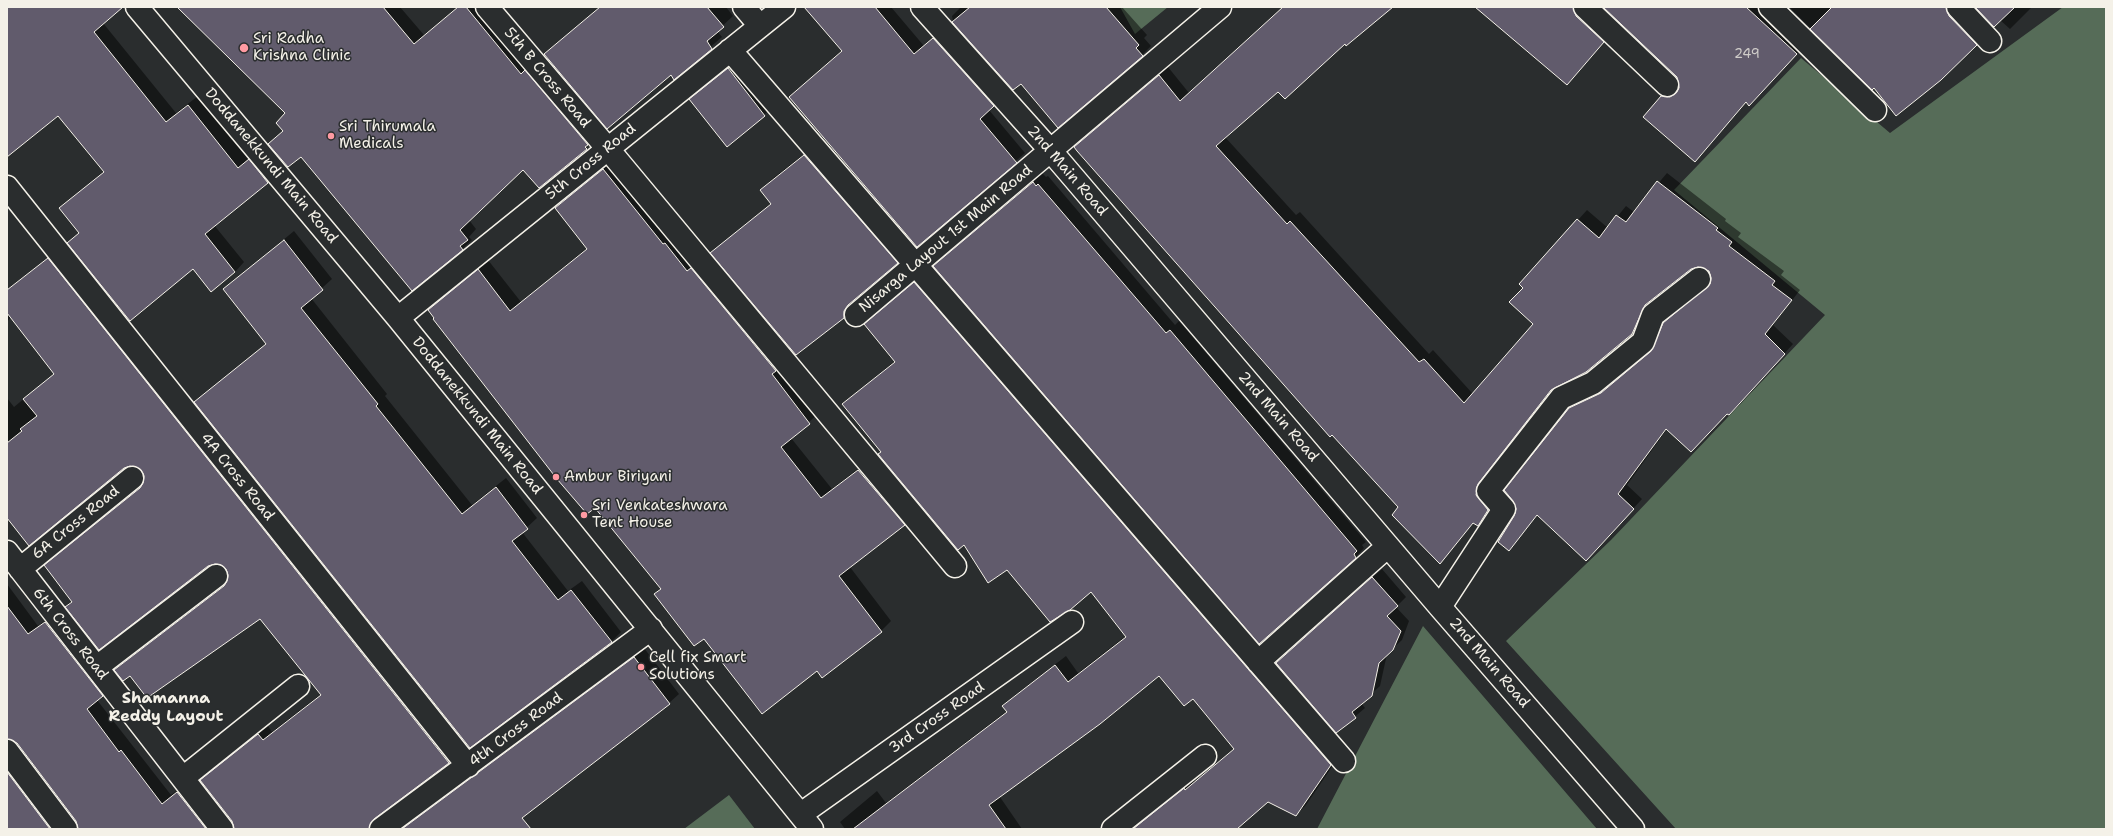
<!DOCTYPE html>
<html>
<head>
<meta charset="utf-8">
<style>
  body { margin:0 }
  #map { position:relative; width:2113px; height:836px; overflow:hidden; background:#2a2d2e; font-family:"Shantell Sans",sans-serif }
  canvas { display:block }
  .frame { position:absolute; inset:0; border:8px solid #f4f1e8; pointer-events:none }
</style>
</head>
<body>
<div id="map">
<canvas width="2113" height="836"></canvas>
<div class="frame"></div>
</div>
<script>
const ctx = document.querySelector('canvas').getContext('2d');
ctx.lineJoin = 'round';
function paint(path, color) {
  ctx.fillStyle = color;
  ctx.fill(path, 'evenodd');
}
function shape(rows) {
  const path = new Path2D();
  for (const r of rows) {
    path.moveTo(r[0], r[1]);
    for (let i = 2; i < r.length; i += 2) path.lineTo(r[i], r[i + 1]);
  }
  return path;
}
function strokePath(path, color, width, dash) {
  ctx.strokeStyle = color;
  ctx.lineWidth = width;
  ctx.lineCap = dash ? 'butt' : 'round';
  ctx.setLineDash(dash || []);
  ctx.stroke(path);
}
function label(font, color, halo, rows, align = 'center') {
  ctx.font = font + ' "Shantell Sans",sans-serif';
  ctx.lineWidth = 3;
  ctx.setLineDash([]);
  ctx.textBaseline = 'middle';
  ctx.strokeStyle = halo;
  ctx.fillStyle = color;
  for (const [text, x, y, turn = 0] of rows) {
    ctx.save();
    ctx.translate(x, y);
    ctx.rotate((+turn || 0) * Math.PI / 180);
    ctx.textAlign = isNaN(turn) ? turn : align;
    if (halo) ctx.strokeText(text, 0, 0);
    ctx.fillText(text, 0, 0);
    ctx.restore();
  }
}
paint(shape([
  [1120,7,1168,7,1135,34],
  [2063,7,2106,7,2106,829,1676,829,1506,641,1611,540,1825,315,1674,190,1801,58,1890,133],
  [1423,626,1597,829,1317,829],
  [729,795,755,829,684,829]
]), '#566c58');
paint(shape([
  [7,7,119,7,103,23,176,113,198,96,248,159,258,151,277,173,214,225,244,262,235,272,194,268,69,243,79,232,60,208,104,171,58,115,7,146],
  [178,7,400,7,424,35,458,7,483,7,596,139,539,187,523,168,469,220,476,229,469,237,472,240,462,249,301,155,269,144,284,130,286,113],
  [600,7,726,7,733,16,717,31,722,37,674,78,671,74,545,54],
  [816,7,891,7,924,46,943,30,1002,97,989,110,1025,153,917,246,790,97,842,50],
  [961,7,1122,7,1147,35,1144,38,1151,46,1142,55,1021,82,953,21,952,16],
  [1303,7,1392,7,1278,90,1225,137,1296,215,1300,212,1429,354,1433,350,1473,394,1535,324,1524,287,1520,284,1587,210,1608,228,1626,206,1634,212,1667,173,1726,219,1725,221,1741,233,1738,237,1784,271,1781,275,1800,290,1773,325,1793,344,1738,405,1727,413,1667,429,1627,485,1642,499,1595,550,1538,514,1509,549,1515,516,1570,409,1579,399,1611,384,1653,349,1664,323,1712,283,1712,278,1709,270,1698,266,1691,268,1652,298,1641,324,1632,334,1554,388,1487,473,1485,485,1497,500,1487,516,1478,525,1474,522,1440,563,1399,507,1332,434,1330,436,1206,298,1208,297,1076,147,1168,67,1189,93,1278,11,1287,21],
  [1481,7,1585,7,1612,33,1576,74],
  [1605,7,1772,7,1807,43,1758,95,1746,102,1695,161,1662,96,1671,87,1680,88,1678,77],
  [1789,7,1958,7,1985,35,1940,79,1872,88],
  [1975,7,2032,7,2010,29,2000,20],
  [737,60,773,106,764,115,691,99],
  [816,145,908,252,855,299,855,306,843,317,712,253,771,203,761,190,772,179],
  [613,160,819,413,791,438,832,489,869,460,914,515,850,567,891,621,881,631,822,677,817,670,704,637,655,594,661,588,595,506,429,310,488,260,521,302,587,248,556,208],
  [1042,173,1046,177,1048,176,1175,325,1179,321,1366,542,1362,545,1364,548,1356,557,1260,643,943,257],
  [294,231,332,279,311,298,387,394,385,396,472,505,506,478,537,518,522,532,568,591,582,581,621,632,611,642,195,402,267,343,224,289],
  [58,250,458,753,449,762,381,812,377,820,383,829,235,829,235,827,201,780,268,726,272,732,321,694,260,618,130,675,115,670,125,660,228,581,229,574,227,568,221,563,214,563,66,607,72,601,46,565,144,484,145,475,142,469,136,465,124,467,7,516,7,398,14,407,55,373,11,317,7,322,7,290],
  [924,273,1340,755,1306,805,1296,815,1267,801,1235,829,1132,829,1194,780,1196,781,1235,748,1193,697,1159,675,1000,797,1022,829,845,829,840,822,877,791,886,803,1007,711,1004,706,1014,696,1066,656,1078,673,1127,635,1092,591,964,544,882,452,843,404,896,360,876,315],
  [1382,569,1406,597,1396,607,1409,621,1402,640,1387,654,1380,686,1361,703,1365,708,1337,732,1286,654],
  [7,584,38,626,55,613,112,686,97,700,171,795,187,783,224,829,78,829,77,821,18,743,7,738],
  [644,648,679,694,669,703,507,829,400,829],
  [7,750,68,829,7,829]
]), '#0007');
const building = shape([
  [7,7,123,7,94,32,166,122,188,105,238,168,249,159,268,183,205,234,235,272,211,292,193,269,130,321,67,243,79,233,59,208,104,172,58,116,7,157,7,7],
  [177,7,383,7,414,44,458,7,466,7,521,74,525,70,588,145,585,147,587,149,539,188,523,170,460,230,468,240,460,246,463,250,412,291,301,157,288,167,268,144,283,131,276,123,285,113,177,7],
  [600,7,707,7,724,27,707,41,712,49,674,80,671,75,607,129,544,54,600,7],
  [804,7,875,7,914,54,933,38,994,106,980,119,1017,163,917,247,789,97,842,51,804,7],
  [970,7,1106,7,1139,45,1136,48,1143,56,1058,128,1021,84,1013,90,952,22,970,7],
  [1283,7,1393,7,1346,46,1345,44,1285,99,1278,92,1216,146,1287,224,1290,221,1419,362,1424,359,1464,403,1533,324,1509,302,1523,288,1519,284,1577,219,1599,238,1616,215,1626,222,1657,181,1718,228,1716,230,1732,242,1729,246,1775,281,1772,285,1792,300,1765,334,1785,354,1729,415,1727,414,1691,452,1666,429,1618,494,1634,509,1586,561,1537,515,1509,551,1498,542,1514,516,1516,509,1513,501,1504,490,1569,408,1601,393,1651,351,1663,323,1710,284,1711,278,1709,271,1698,267,1691,269,1645,305,1632,334,1586,372,1551,390,1478,484,1476,495,1488,510,1478,526,1473,523,1440,564,1392,515,1398,507,1332,435,1330,437,1077,151,1074,147,1159,75,1180,101,1283,7],
  [1475,7,1573,7,1576,16,1604,42,1567,85,1475,7],
  [1603,7,1746,7,1797,54,1749,106,1746,102,1695,162,1643,117,1661,96,1670,97,1676,93,1679,88,1677,77,1603,7],
  [1832,7,1946,7,1949,16,1977,45,1941,80,1896,116,1874,88,1872,90,1810,29,1832,7],
  [1975,7,2015,7,1994,27,1975,7],
  [728,68,765,116,727,147,689,99,728,68],
  [804,155,898,263,848,305,844,311,844,318,796,355,710,253,771,204,760,190,804,155],
  [603,169,663,244,665,243,687,271,691,268,776,371,772,374,810,424,781,447,821,498,858,470,905,525,839,576,882,632,822,678,817,671,762,714,704,639,694,646,654,594,661,589,595,508,587,514,557,479,433,319,434,318,428,310,478,269,510,311,587,249,555,208,603,169],
  [1033,182,1036,186,1038,184,1166,333,1170,330,1357,551,1354,554,1356,558,1259,644,933,266,1033,182],
  [284,240,323,290,301,308,378,404,376,406,462,514,496,487,528,529,512,541,558,600,571,590,612,642,470,748,194,402,266,344,223,289,284,240],
  [48,258,449,763,374,819,369,829,234,829,232,821,200,780,258,734,263,740,321,695,260,619,147,698,130,676,123,681,114,670,224,586,227,581,228,575,226,569,221,565,215,564,208,566,99,650,65,607,72,602,44,565,140,488,143,483,144,476,141,470,130,466,124,468,29,546,7,518,7,443,22,431,20,429,37,416,23,399,54,374,7,313,7,290,48,258],
  [914,282,1331,765,1296,816,1268,802,1237,829,1133,829,1184,788,1185,790,1234,749,1193,699,1184,706,1159,676,1100,724,989,805,1006,829,853,829,1007,712,1002,706,1055,665,1068,682,1126,637,1091,592,1070,610,1050,622,1007,570,988,583,964,545,958,550,878,454,881,452,842,404,895,362,864,324,914,282],
  [1372,577,1398,606,1387,616,1401,631,1393,650,1379,663,1372,696,1352,712,1356,718,1336,733,1276,663,1372,577],
  [7,606,28,634,45,622,103,696,87,709,119,752,121,750,162,804,177,792,206,829,78,829,76,821,17,743,7,739,7,606],
  [634,657,670,704,522,818,531,829,402,829,634,657],
  [7,772,50,829,7,829,7,772]
]);
paint(building, '#615b6c');
strokePath(building, '#f4f1e8', 1);
const minor = shape([
  [137,7,398,318,812,829],
  [487,7,608,149,955,566],
  [744,7,760,26],
  [922,7,1050,150,1440,607,1633,829],
  [1585,7,1667,85],
  [1770,7,1875,110],
  [1958,7,1990,41],
  [730,50,1344,761],
  [7,187,468,766],
  [856,315,1220,7],
  [398,318,784,7],
  [7,552,222,829],
  [20,569,132,478],
  [1440,607,1504,509,1488,491,1561,398,1593,383,1643,342,1653,315,1699,279],
  [1258,662,1388,546],
  [97,667,216,576],
  [7,751,66,829],
  [183,778,298,686],
  [801,814,1072,622],
  [381,829,651,629],
  [1113,829,1205,756]
]);
strokePath(minor, '#f4f1e8', 25);
strokePath(minor, '#2a2d2e', 22);
for (const [x, y, r, color] of [
  [244,48,5,"#ff9aa2"],
  [331,136,4,"#ff9aa2"],
  [556,477,4,"#ff9aa2"],
  [584,515,4,"#ff9aa2"],
  [641,667,4,"#ff9aa2"]
]) {
  const dot = new Path2D();
  dot.arc(x, y, r, 0, 2 * Math.PI);
  ctx.fillStyle = color;
  ctx.fill(dot);
  strokePath(dot, '#2a2d2e', 1.5);
}
label('13px', '#cfccc9', null, [
  ["249",1747,55]
]);
label('15px', '#f4f1e8', '#2a2d2e', [
  ["Sri Radha",253,39],
  ["Krishna Clinic",253,56],
  ["Sri Thirumala",339,127],
  ["Medicals",339,144],
  ["Ambur Biriyani",564,477],
  ["Sri Venkateshwara",592,506],
  ["Tent House",592,523],
  ["Cell fix Smart",649,658],
  ["Solutions",649,675]
], 'left');
label('15px', '#f4f1e8', '#2a2d2e', [
  ["5th B Cross Road",547,78,50],
  ["5th Cross Road",591,162,-39],
  ["Doddanekkundi Main Road",271,166,50],
  ["2nd Main Road",1067,171,49],
  ["Nisarga Layout 1st Main Road",946,239,-40],
  ["Doddanekkundi Main Road",477,416,51],
  ["2nd Main Road",1278,417,49],
  ["4A Cross Road",237,477,51],
  ["6A Cross Road",76,523,-39],
  ["6th Cross Road",70,634,52],
  ["2nd Main Road",1489,663,49],
  ["3rd Cross Road",937,718,-35],
  ["4th Cross Road",516,730,-37]
]);
label('bold 16px', '#f4f1e8', '#2a2d2e', [
  ["Shamanna",166,699],
  ["Reddy Layout",166,717]
]);
</script>
</body>
</html>
